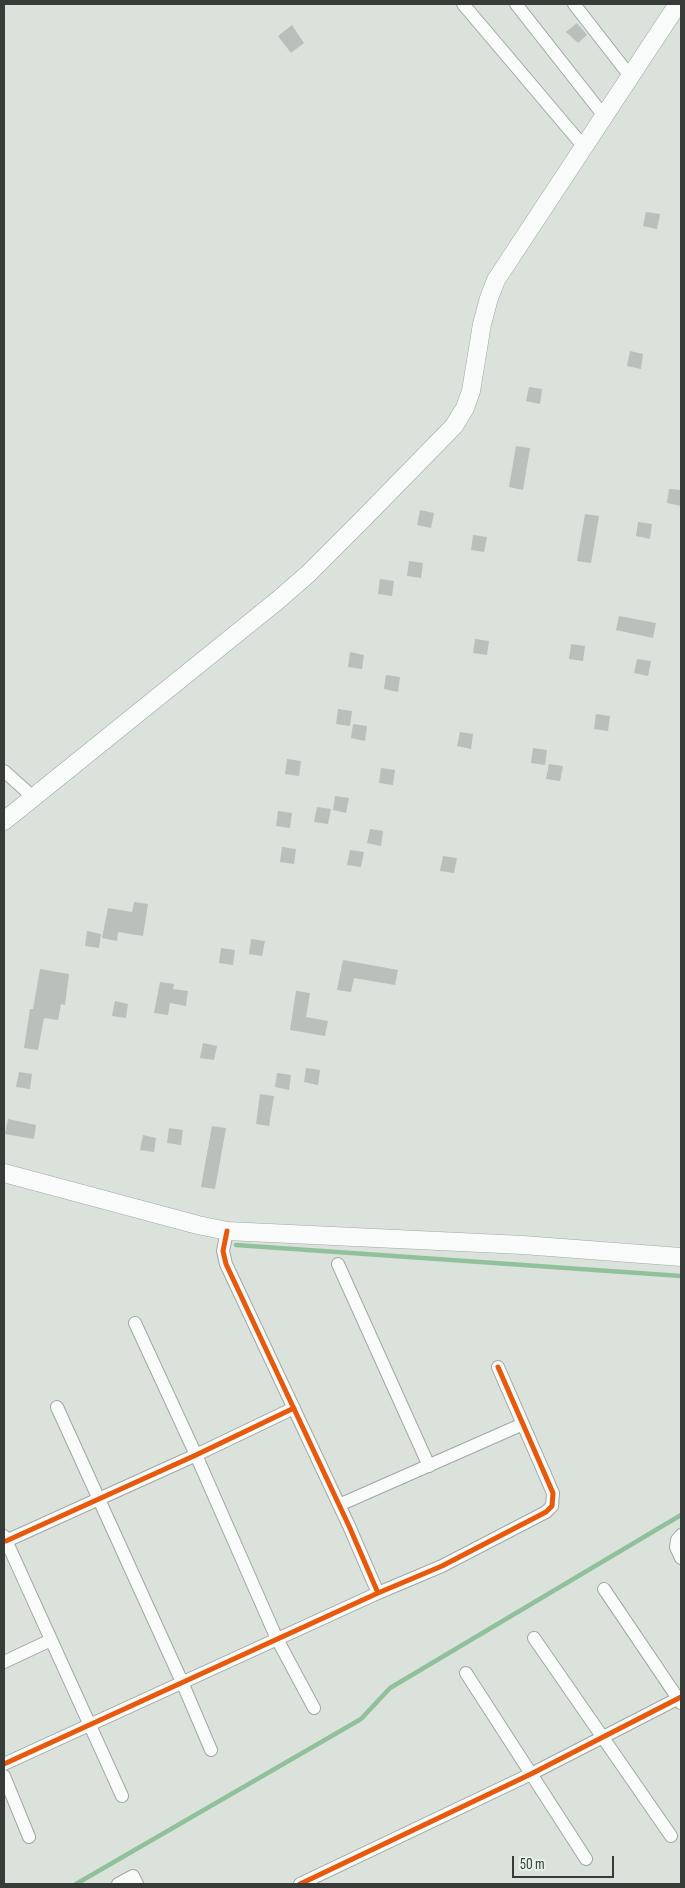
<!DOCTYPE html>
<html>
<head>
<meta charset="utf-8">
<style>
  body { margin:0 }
  #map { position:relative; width:685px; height:1888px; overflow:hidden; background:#dae2db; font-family:"Sofia Sans Condensed",sans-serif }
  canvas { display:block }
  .frame { position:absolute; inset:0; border:5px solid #373c38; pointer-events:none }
  .scale { position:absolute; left:512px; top:1856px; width:102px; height:22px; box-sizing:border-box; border:2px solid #373c38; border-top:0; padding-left:6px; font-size:15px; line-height:18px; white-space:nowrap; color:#373c38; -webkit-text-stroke:4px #e4f2e6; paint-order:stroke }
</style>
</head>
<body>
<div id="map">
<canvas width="685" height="1888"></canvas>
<div class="frame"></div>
<div class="scale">50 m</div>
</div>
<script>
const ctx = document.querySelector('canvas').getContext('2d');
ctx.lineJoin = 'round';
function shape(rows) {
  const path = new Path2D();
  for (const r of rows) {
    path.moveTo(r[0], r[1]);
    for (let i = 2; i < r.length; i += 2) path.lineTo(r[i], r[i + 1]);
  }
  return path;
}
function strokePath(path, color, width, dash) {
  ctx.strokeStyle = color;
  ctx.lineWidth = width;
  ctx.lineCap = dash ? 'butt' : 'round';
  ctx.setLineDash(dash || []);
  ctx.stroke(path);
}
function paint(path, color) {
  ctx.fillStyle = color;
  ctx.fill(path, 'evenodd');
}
strokePath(shape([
  [236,1245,681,1276],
  [76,1884,361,1719,390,1688,681,1515]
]), '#90c19b', 4.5);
paint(shape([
  [577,23,587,35,578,43,566,32],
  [292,25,304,43,291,53,278,36],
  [646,212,660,214,657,229,643,226],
  [630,351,643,354,641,369,627,366],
  [529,387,542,389,540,404,526,401],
  [516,446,530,448,523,490,509,487],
  [669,489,681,490,681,506,667,503],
  [420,510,434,513,431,528,417,525],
  [585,514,599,516,591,563,577,561],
  [638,522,652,524,650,539,636,536],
  [473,535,487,537,484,552,471,550],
  [409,561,423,563,421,578,407,576],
  [380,579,394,581,392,596,378,594],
  [619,616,656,623,653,638,616,630],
  [475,639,489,641,487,655,473,653],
  [571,644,585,646,583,661,569,659],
  [350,652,364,655,362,669,348,667],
  [637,659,651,661,648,676,634,673],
  [386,675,400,677,398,692,384,689],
  [338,709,352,711,350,726,336,724],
  [596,714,610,716,608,731,594,729],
  [353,724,367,726,365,741,351,738],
  [460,732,473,734,471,749,457,746],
  [533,748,547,750,545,765,531,763],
  [287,759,301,761,299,776,285,774],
  [549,764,563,766,560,781,546,779],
  [381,768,395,770,393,785,379,783],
  [335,796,349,798,346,813,333,810],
  [317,807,331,809,328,824,314,822],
  [278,811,292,813,290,828,276,826],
  [370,829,383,831,381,846,367,843],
  [282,847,296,849,294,864,280,862],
  [350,850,364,852,361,867,347,865],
  [443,856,457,858,454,873,440,871],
  [134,902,148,904,143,936,118,932,117,941,102,938,108,908,132,912],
  [87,931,101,934,99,948,85,946],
  [251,939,265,941,262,956,249,954],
  [221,948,235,950,233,965,219,963],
  [343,960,398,970,395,985,354,978,351,992,337,990],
  [40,969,69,974,65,1005,61,1004,58,1020,44,1018,38,1050,24,1048,30,1009,33,1009],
  [160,982,174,984,173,989,188,991,186,1006,170,1003,168,1015,154,1013],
  [296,991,310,993,306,1017,328,1021,325,1036,290,1030],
  [115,1001,128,1004,126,1018,112,1016],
  [203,1043,217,1046,214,1060,200,1058],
  [306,1068,320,1070,318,1085,304,1082],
  [19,1072,32,1074,30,1089,16,1087],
  [277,1073,291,1075,289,1090,275,1087],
  [260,1094,274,1096,269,1126,256,1124],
  [8,1119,36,1125,34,1139,5,1134],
  [212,1126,226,1128,215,1189,201,1187],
  [169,1128,183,1130,181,1145,167,1143],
  [143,1135,156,1138,154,1152,140,1150]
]), '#b9bfba');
const minor = shape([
  [463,4,584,147],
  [516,4,604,116],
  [574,4,630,76],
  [4,771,33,797],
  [227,1231,223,1251,226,1264,349,1526,378,1593],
  [338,1264,429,1466],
  [135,1323,196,1455,277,1639,314,1708],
  [57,1407,182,1682,211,1750],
  [339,1505,523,1424],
  [681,1535,677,1540,676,1547,681,1558],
  [4,1536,122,1796],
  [6,1541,196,1455,294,1408],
  [604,1589,681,1703],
  [534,1638,671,1836],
  [4,1662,51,1640],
  [466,1673,586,1859],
  [4,1764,378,1593,442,1566,546,1512,552,1506,553,1493,498,1367],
  [4,1776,29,1837],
  [118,1884,133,1876,137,1884],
  [300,1884,531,1774,681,1697]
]);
const secondary = shape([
  [4,821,277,601,308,574,362,520,454,426,465,408,471,391,482,324,489,298,496,280,678,4],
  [4,1173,198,1225,227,1231,523,1245,681,1257]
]);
strokePath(minor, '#a1a7a2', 14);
strokePath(secondary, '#a1a7a2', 19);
strokePath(minor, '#f9fbfa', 12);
strokePath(secondary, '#f9fbfa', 18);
strokePath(shape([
  [227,1231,223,1251,226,1264,349,1526,378,1593],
  [6,1541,196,1455,294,1408],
  [4,1764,378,1593,442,1566,546,1512,552,1506,553,1493,498,1367],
  [300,1884,531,1774,681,1697]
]), '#e8590c', 5);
</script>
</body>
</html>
